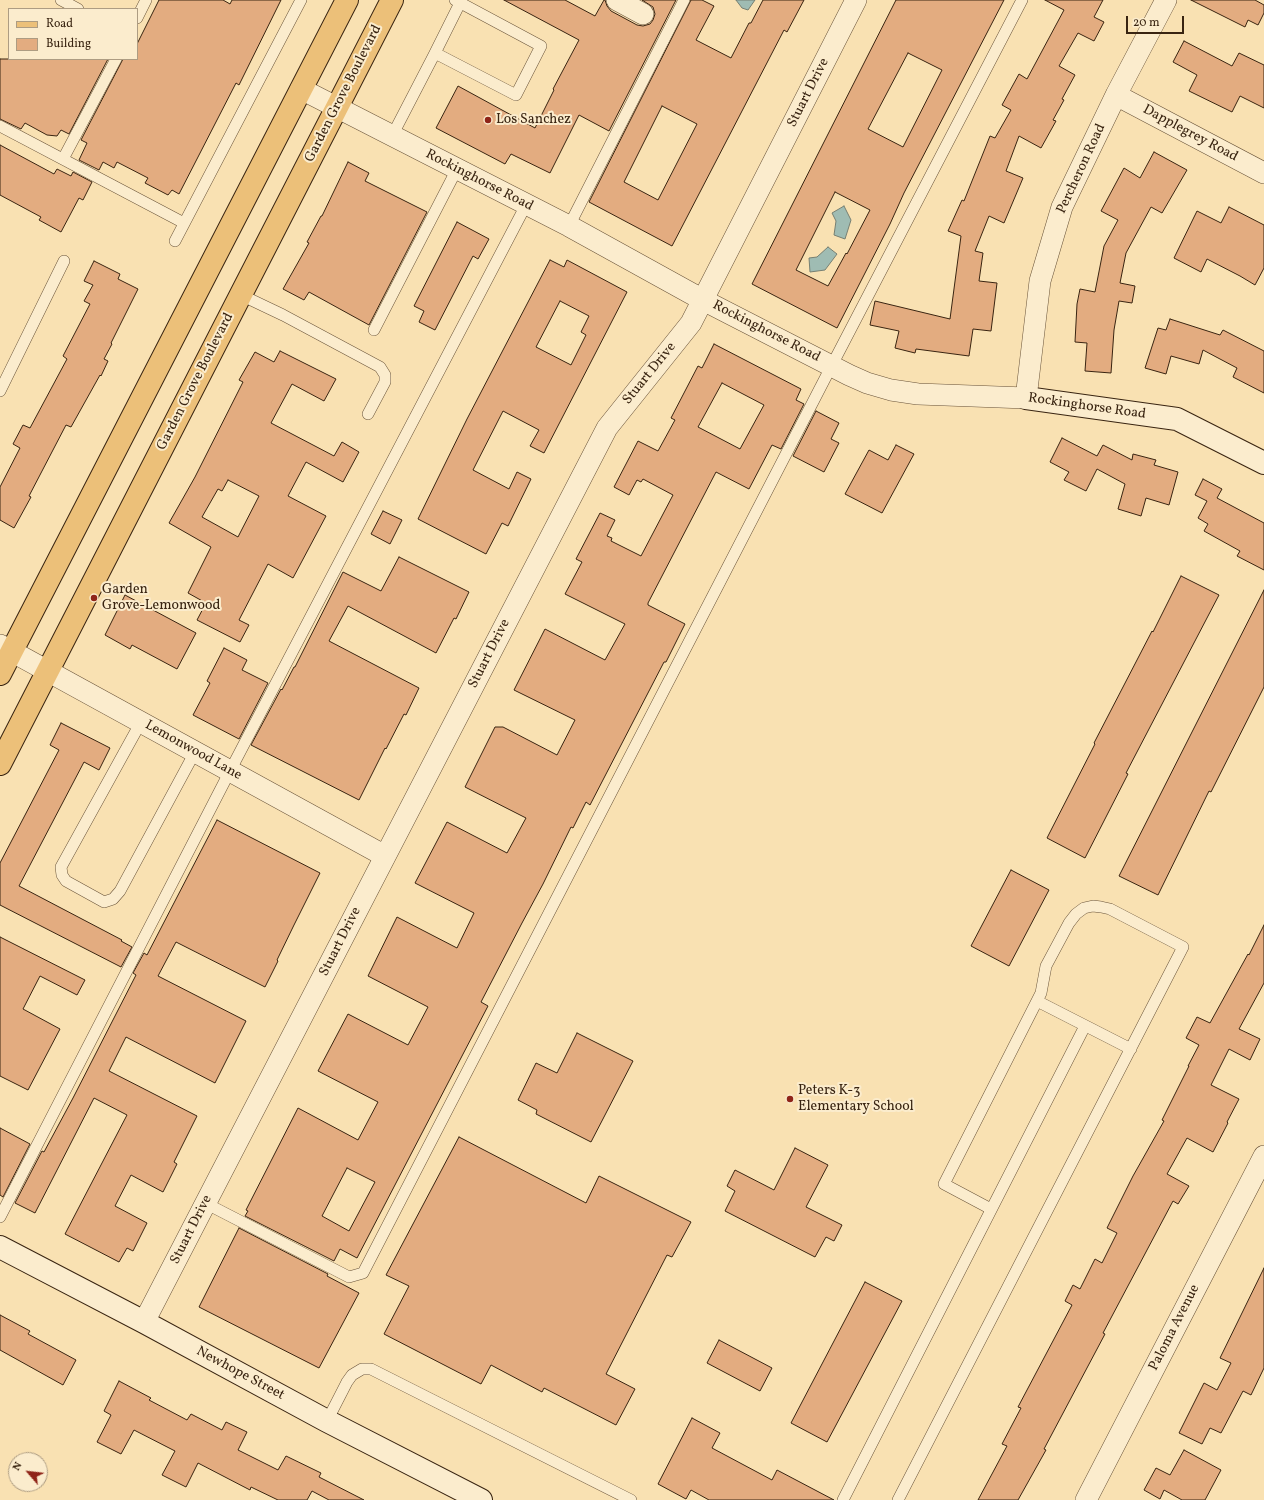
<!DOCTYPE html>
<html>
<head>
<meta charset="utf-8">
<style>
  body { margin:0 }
  #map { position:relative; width:1264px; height:1500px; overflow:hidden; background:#f9e1b2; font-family:Vollkorn,serif }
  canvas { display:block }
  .legend { position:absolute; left:8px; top:8px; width:130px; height:52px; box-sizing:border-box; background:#fbeccd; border:1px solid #ad9c82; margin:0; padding:5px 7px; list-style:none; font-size:12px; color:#392411 }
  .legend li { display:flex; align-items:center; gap:8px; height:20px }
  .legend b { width:20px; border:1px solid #ad9c82 }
  .north { position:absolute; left:8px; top:1452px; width:40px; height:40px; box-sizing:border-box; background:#fbeccd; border:1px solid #ad9c82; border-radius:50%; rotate:298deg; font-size:11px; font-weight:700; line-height:16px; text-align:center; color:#392411 }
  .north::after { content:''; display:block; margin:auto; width:14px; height:18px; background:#8f2418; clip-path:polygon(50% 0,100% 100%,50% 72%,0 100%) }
  .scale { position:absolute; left:1126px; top:16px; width:58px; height:18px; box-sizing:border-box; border:2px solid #392411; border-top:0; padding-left:5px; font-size:12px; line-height:14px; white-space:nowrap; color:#392411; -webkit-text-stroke:3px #fbeccd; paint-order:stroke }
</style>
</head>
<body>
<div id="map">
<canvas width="1264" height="1500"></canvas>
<ul class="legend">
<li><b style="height:5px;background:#ecc079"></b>Road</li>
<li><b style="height:11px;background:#e3ac80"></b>Building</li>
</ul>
<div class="north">N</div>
<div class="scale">20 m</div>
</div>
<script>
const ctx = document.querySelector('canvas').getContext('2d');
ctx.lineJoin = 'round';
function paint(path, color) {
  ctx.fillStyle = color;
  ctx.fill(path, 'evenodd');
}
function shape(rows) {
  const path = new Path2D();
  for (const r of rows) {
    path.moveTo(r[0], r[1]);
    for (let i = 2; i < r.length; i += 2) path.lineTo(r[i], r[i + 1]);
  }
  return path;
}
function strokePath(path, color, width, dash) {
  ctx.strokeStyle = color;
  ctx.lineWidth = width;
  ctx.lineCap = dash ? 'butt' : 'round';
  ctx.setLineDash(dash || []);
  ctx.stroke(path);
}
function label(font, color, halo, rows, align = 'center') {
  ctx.font = font + ' Vollkorn,serif';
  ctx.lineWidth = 4;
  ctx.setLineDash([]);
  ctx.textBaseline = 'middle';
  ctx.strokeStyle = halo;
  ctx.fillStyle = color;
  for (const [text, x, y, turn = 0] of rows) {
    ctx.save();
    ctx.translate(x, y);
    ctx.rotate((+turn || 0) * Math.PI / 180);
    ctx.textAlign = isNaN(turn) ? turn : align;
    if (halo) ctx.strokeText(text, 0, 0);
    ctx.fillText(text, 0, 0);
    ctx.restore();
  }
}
const water = shape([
  [736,0,755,0,748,10,742,8,736,0],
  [844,206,851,220,845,239,834,235,836,221,832,213,844,206],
  [828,247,837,254,825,270,810,272,809,258,817,257,828,247]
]);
paint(water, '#9fbcb3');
strokePath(water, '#767f72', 1);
const building = shape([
  [159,0,223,0,230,4,232,0,281,0,239,85,236,83,179,194,172,190,168,195,145,183,148,178,117,162,114,168,103,162,99,170,79,160,87,143,81,140,123,59,137,59,137,44,159,0],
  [504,0,565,0,595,16,604,0,605,0,607,6,611,11,637,25,643,26,650,24,653,20,655,14,653,7,642,0,676,0,609,131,579,115,550,173,511,154,505,164,436,128,458,86,535,128,554,90,553,89,579,40,504,0],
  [691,0,702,0,714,6,696,40,731,58,749,23,751,23,763,0,804,0,787,32,784,30,672,246,589,202,691,0],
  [662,106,697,124,658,200,624,182,662,106],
  [896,0,1004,0,904,193,890,224,837,328,752,284,896,0],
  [908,53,942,70,903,147,868,129,908,53],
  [835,192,870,210,847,254,846,253,828,286,796,270,835,192],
  [1045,0,1103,0,1094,17,1104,22,1094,41,1078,33,1059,66,1075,75,1062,99,1064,100,1053,120,1056,121,1041,148,1019,136,1006,171,1023,178,1004,223,989,216,975,251,983,253,979,281,997,283,991,331,973,329,969,356,916,349,915,353,895,348,899,331,870,325,875,301,950,319,961,236,948,231,962,200,964,201,990,136,995,138,1011,110,1002,105,1019,74,1027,79,1064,10,1045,0],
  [1191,0,1255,0,1264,5,1264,13,1258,25,1248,20,1245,27,1191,0],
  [1184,41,1232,66,1239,53,1264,65,1264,108,1240,96,1232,112,1189,91,1197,75,1173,62,1184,41],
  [0,59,108,59,69,134,61,130,57,136,47,135,25,123,21,129,0,119,0,59],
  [0,145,54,174,57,169,71,176,73,172,92,182,83,200,79,198,61,232,39,220,41,217,0,195,0,145],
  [1154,152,1187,170,1162,213,1151,207,1126,253,1120,283,1135,286,1132,303,1119,301,1114,330,1111,373,1085,371,1087,343,1075,342,1077,304,1080,289,1095,292,1104,246,1118,220,1101,211,1124,168,1140,178,1154,152],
  [348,162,369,173,365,181,427,212,369,325,309,292,304,300,283,289,309,243,307,242,321,216,322,216,348,162],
  [1229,207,1264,225,1264,268,1255,285,1240,276,1207,259,1201,272,1174,258,1197,211,1221,223,1229,207],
  [457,222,489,239,478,259,473,256,435,330,419,322,424,311,414,306,457,222],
  [550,260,564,267,567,260,627,292,544,453,530,446,539,430,503,411,473,470,509,489,517,472,531,479,508,526,502,523,486,554,418,519,467,419,550,260],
  [560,301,589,316,581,332,586,335,571,365,536,347,560,301],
  [94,261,120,274,118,279,138,289,111,343,112,344,104,359,108,361,101,376,100,375,71,427,66,425,29,496,31,497,14,528,0,520,0,487,20,448,13,444,23,425,30,428,67,359,63,356,90,304,84,301,93,285,84,281,94,261],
  [1170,319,1220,335,1223,330,1264,351,1264,393,1233,377,1237,368,1203,350,1199,364,1171,356,1166,374,1145,368,1158,328,1166,330,1170,319],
  [714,344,801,389,796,400,804,404,781,449,772,445,749,489,716,472,648,603,648,605,685,624,666,662,664,662,590,805,586,802,573,828,571,827,543,884,522,923,481,1002,488,1006,357,1258,340,1249,334,1261,245,1216,248,1211,246,1210,298,1108,358,1140,378,1102,318,1071,348,1014,408,1045,428,1007,368,976,397,917,457,948,474,913,415,883,447,822,507,853,526,818,465,787,495,727,503,727,557,755,575,720,514,690,545,629,605,660,625,624,565,594,582,562,576,559,600,513,615,520,607,536,612,538,611,541,641,556,673,495,643,479,641,482,637,480,629,495,614,487,638,441,658,451,675,420,671,418,698,366,702,368,714,344],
  [722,383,764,405,740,449,698,427,722,383],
  [347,1168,375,1182,349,1231,322,1216,347,1168],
  [280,351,336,379,324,401,292,384,271,423,334,456,342,442,359,452,343,482,306,462,288,496,326,516,293,578,268,564,239,620,249,625,240,642,197,620,206,603,188,593,211,547,169,523,195,477,243,382,239,380,255,352,274,362,280,351],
  [228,480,259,496,238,537,202,517,218,489,222,491,228,480],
  [816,411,839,423,831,439,839,443,824,472,793,456,816,411],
  [1062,438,1097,456,1103,445,1132,460,1133,454,1156,460,1154,465,1178,472,1169,505,1146,498,1141,516,1118,509,1125,484,1097,469,1086,491,1064,480,1069,472,1050,462,1062,438],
  [896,445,914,454,882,513,845,494,869,450,888,460,896,445],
  [1203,479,1222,489,1217,498,1264,523,1264,570,1237,556,1240,551,1204,531,1208,524,1198,518,1207,501,1195,495,1203,479],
  [383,511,402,520,390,544,371,534,383,511],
  [399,557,469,592,456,619,454,618,436,653,348,606,329,641,419,688,406,715,404,714,386,749,385,748,359,800,251,745,281,689,282,690,294,667,295,667,343,572,381,591,399,557],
  [1181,576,1219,595,1126,773,1128,774,1085,858,1047,838,1095,744,1094,743,1152,631,1153,632,1181,576],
  [1264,590,1264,687,1211,792,1209,791,1158,895,1119,876,1264,590],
  [125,595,196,633,177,669,132,645,130,649,105,635,125,595],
  [224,648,247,660,242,670,268,683,239,739,193,715,210,683,207,681,224,648],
  [61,723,110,748,99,770,84,762,19,886,122,940,121,941,132,947,121,967,0,905,0,863,59,750,50,745,61,723],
  [217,820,320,873,294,925,277,960,278,961,265,987,176,942,158,976,246,1021,215,1083,126,1037,109,1071,197,1116,174,1162,177,1164,163,1192,131,1175,115,1206,147,1223,133,1251,127,1248,119,1262,65,1234,127,1115,94,1098,35,1213,15,1203,42,1151,44,1152,73,1098,136,975,133,973,144,953,147,955,217,820],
  [1011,870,1049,890,1009,966,971,946,1011,870],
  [1264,925,1264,983,1239,1029,1260,1039,1250,1060,1229,1049,1211,1085,1239,1099,1227,1122,1228,1123,1213,1152,1187,1138,1167,1174,1189,1186,1178,1204,1173,1201,1103,1333,1105,1334,1044,1449,1046,1450,1018,1500,978,1500,1007,1446,1002,1444,1021,1408,1018,1407,1072,1305,1065,1301,1073,1285,1080,1289,1095,1259,1102,1263,1117,1233,1107,1228,1133,1176,1164,1121,1162,1120,1189,1066,1188,1066,1199,1045,1186,1038,1197,1017,1210,1023,1248,954,1249,955,1264,925],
  [0,937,85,980,77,995,40,976,23,1009,60,1029,28,1090,0,1076,0,937],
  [577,1033,633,1061,591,1142,536,1114,537,1110,518,1100,536,1063,557,1073,577,1033],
  [0,1128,30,1144,3,1197,0,1195,0,1128],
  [459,1137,586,1203,599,1176,691,1222,672,1257,667,1255,606,1374,635,1389,616,1425,544,1388,542,1392,491,1365,481,1384,384,1334,409,1286,386,1275,459,1137],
  [795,1148,828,1165,806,1207,842,1225,834,1241,826,1237,815,1257,725,1211,735,1191,727,1186,735,1170,774,1190,795,1148],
  [239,1228,328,1274,327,1276,359,1293,319,1368,199,1307,239,1228],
  [1264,1268,1264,1368,1251,1395,1243,1391,1221,1433,1210,1428,1202,1444,1179,1433,1204,1383,1217,1390,1231,1363,1220,1358,1264,1268],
  [865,1282,902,1301,827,1442,791,1423,865,1282],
  [0,1315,30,1331,28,1334,76,1360,63,1385,0,1350,0,1315],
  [719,1340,772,1368,760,1391,707,1363,719,1340],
  [119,1381,151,1398,149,1400,187,1420,191,1414,222,1430,226,1422,247,1432,238,1450,278,1470,286,1456,321,1473,319,1477,364,1500,329,1500,312,1491,307,1500,278,1500,251,1487,250,1490,198,1463,186,1487,162,1475,175,1451,134,1430,121,1454,97,1442,111,1415,104,1411,119,1381],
  [692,1418,720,1433,712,1448,772,1480,777,1470,834,1500,709,1500,691,1490,686,1499,658,1484,692,1418],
  [1184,1450,1221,1470,1205,1500,1182,1500,1164,1490,1160,1499,1144,1490,1156,1468,1170,1475,1184,1450]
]);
paint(building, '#e3ac80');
strokePath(building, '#392411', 1);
const lane = shape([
  [61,0,78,9],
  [137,18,146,0],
  [435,53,460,3],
  [0,126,184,223],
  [392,136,435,53,516,95,541,46,455,0],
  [63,159,116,59],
  [569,226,684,0],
  [175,241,301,0],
  [241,295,283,315,380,367,385,375,385,382,368,414],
  [374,330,457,169],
  [0,391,64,261],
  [141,722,61,867,62,875,66,881,104,902,113,899,120,891,195,752],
  [1037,1001,1131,1049],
  [205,1203,349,1277,363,1273,832,365,1022,0],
  [0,1217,230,771,526,205],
  [327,1421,347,1382,352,1375,362,1369,371,1369,631,1500],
  [843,1500,1085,1026],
  [898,1500,1183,947,1110,909,1101,907,1093,906,1084,908,1076,914,1069,923,1046,966,1041,993,944,1184,991,1209]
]);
const street = shape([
  [617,0,643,14],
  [301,89,569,226,703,300,849,375,867,383,891,390,918,394,1026,398,1040,281,1062,207,1116,95,1166,0],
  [1116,95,1264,173],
  [0,645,385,856],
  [144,1322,607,428,691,323,856,0],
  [1086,1500,1264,1156]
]);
const secondary = shape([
  [1026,398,1177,419,1264,463],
  [0,1247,144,1322,327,1421,481,1500]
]);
const primary = shape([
  [0,674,347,0],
  [0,764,392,0]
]);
strokePath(lane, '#695339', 12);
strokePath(street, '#695339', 22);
strokePath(secondary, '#392411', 24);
strokePath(primary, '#392411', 24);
strokePath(lane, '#fbeccd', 11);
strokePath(street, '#fbeccd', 21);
strokePath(secondary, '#fbeccd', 22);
strokePath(primary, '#ecc079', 22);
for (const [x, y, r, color] of [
  [488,120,4,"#8f2418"],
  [94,598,4,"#8f2418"],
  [790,1099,4,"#8f2418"]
]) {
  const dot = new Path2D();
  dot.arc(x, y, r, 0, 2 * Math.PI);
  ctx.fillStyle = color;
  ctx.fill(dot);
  strokePath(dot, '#fbeccd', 1.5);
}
label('14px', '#392411', '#fbeccd', [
  ["Stuart Drive",809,93,-63],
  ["Garden Grove Boulevard",344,94,-63],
  ["Dapplegrey Road",1190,134,28],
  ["Percheron Road",1082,169,-65],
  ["Rockinghorse Road",479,181,27],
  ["Rockinghorse Road",766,332,27],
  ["Stuart Drive",650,374,-51],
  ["Garden Grove Boulevard",196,382,-63],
  ["Rockinghorse Road",1087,407,8],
  ["Stuart Drive",490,654,-63],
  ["Lemonwood Lane",193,751,29],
  ["Stuart Drive",341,942,-63],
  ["Stuart Drive",192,1230,-63],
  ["Paloma Avenue",1175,1328,-63],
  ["Newhope Street",240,1374,28]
]);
label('14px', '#392411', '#fbeccd', [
  ["Los Sanchez",496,120],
  ["Garden",102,590],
  ["Grove-Lemonwood",102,606],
  ["Peters K-3",798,1091],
  ["Elementary School",798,1107]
], 'left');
</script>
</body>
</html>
